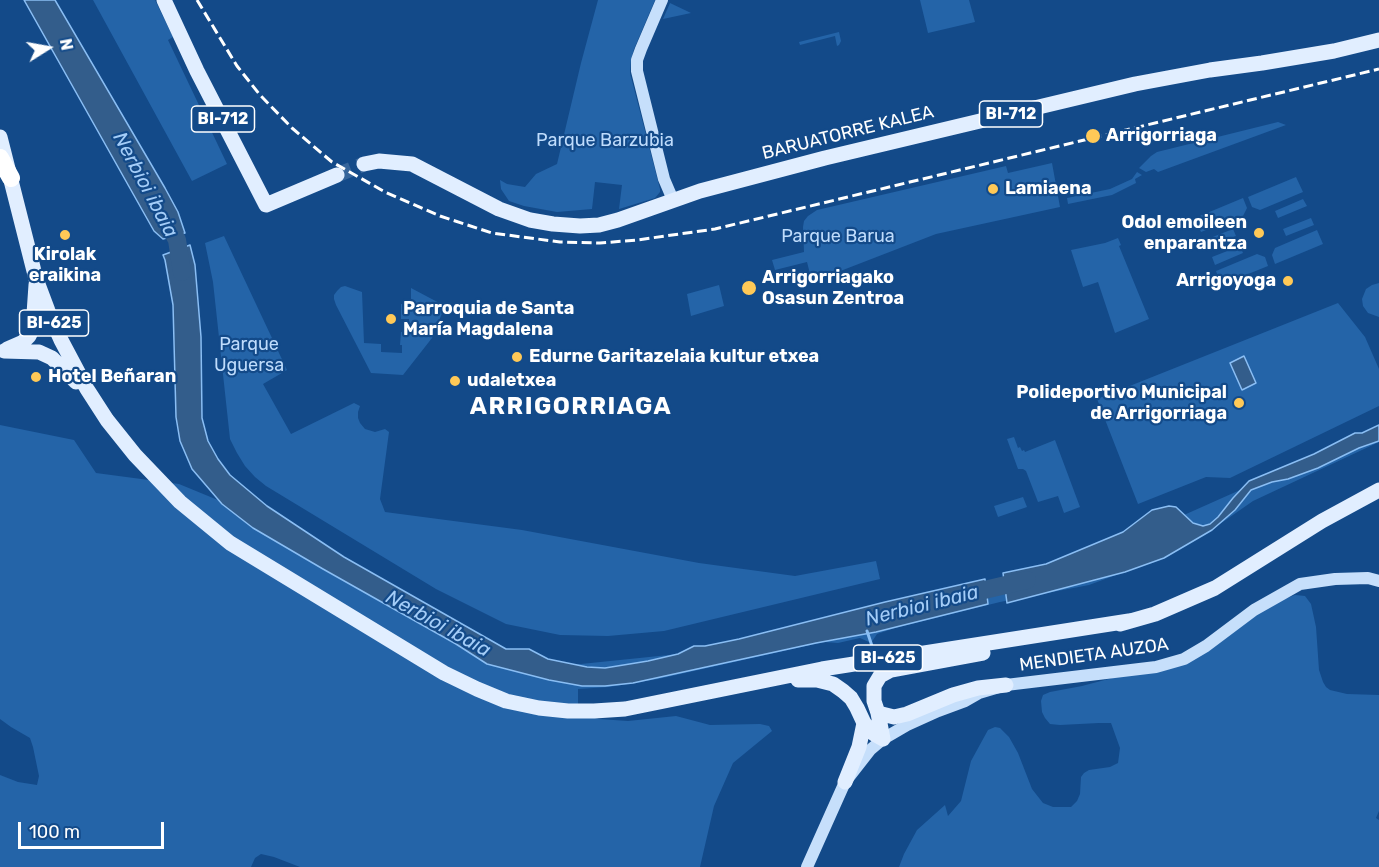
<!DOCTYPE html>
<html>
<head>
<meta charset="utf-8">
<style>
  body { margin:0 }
  #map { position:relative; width:1379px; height:867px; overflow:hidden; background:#134a89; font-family:Rubik,sans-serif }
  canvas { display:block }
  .north { position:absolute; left:18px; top:18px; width:60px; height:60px; -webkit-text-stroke:4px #134a89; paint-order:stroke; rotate:79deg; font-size:16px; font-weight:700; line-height:24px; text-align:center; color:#fff }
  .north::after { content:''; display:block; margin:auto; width:21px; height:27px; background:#fff; clip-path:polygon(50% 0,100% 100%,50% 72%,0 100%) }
  .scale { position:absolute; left:18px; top:822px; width:146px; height:27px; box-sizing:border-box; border:3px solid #fff; border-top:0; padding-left:8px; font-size:18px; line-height:21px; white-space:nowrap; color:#fff; -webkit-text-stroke:4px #134a89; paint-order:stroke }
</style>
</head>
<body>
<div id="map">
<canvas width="1379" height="867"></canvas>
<div class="north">N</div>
<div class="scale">100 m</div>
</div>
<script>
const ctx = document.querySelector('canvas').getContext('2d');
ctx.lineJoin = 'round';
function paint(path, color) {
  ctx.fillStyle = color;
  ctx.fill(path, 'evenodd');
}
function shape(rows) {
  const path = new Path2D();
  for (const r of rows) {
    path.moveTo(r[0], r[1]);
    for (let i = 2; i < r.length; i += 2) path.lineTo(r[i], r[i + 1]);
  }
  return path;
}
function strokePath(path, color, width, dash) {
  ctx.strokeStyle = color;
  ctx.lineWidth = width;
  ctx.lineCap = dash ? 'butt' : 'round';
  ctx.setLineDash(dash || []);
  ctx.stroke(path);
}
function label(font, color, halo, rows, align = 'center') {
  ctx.font = font + ' Rubik,sans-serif';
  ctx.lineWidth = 4.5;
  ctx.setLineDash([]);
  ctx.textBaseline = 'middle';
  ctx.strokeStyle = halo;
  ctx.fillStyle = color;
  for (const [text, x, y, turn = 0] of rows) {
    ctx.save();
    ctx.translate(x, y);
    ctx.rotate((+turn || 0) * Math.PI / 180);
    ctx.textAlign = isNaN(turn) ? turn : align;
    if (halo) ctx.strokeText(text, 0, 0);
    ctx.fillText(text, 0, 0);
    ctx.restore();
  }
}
paint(shape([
  [93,0,155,0,173,37,168,40,227,164,192,181],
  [598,0,655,0,634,49,631,60,630,73,660,189,660,192,655,198,619,209,622,185,595,182,592,209,557,212,524,206,509,201,501,189,500,180,507,184,525,187,536,174,557,164,581,63],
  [920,0,969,0,975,22,928,33],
  [670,3,691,13,663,19],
  [839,32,841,41,839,45,837,46,835,36,800,45,799,42],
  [1278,122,1286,125,1158,172,1154,169,1146,172,1139,168,1151,156,1157,152],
  [1052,163,1060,207,936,234,812,282,807,262,775,270,772,260,804,252,803,227,804,221,808,216,817,210,1006,166,1008,173],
  [1137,172,1142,175,1135,179,1136,183,1112,195,1068,204,1067,198,1110,189,1132,179],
  [1296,177,1303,192,1260,210,1252,207,1248,197],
  [1243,198,1247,208,1243,216,1201,232,1195,218],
  [1303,199,1307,206,1278,218,1275,211],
  [1311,218,1314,225,1286,236,1283,229],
  [1233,229,1236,236,1208,247,1205,240],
  [1317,230,1323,244,1275,264,1272,255,1275,248],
  [224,236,287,370,263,384,291,434,354,403,360,406,358,412,358,418,360,423,365,429,375,432,385,429,389,432,380,499,385,512,522,530,699,563,795,576,876,561,880,579,664,631,608,636,560,635,506,624,436,589,266,486,255,477,245,466,237,453,230,439,213,282,205,243],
  [1118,238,1121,245,1119,246,1149,319,1115,333,1098,282,1083,287,1071,250,1105,243],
  [1240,246,1243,253,1215,265,1212,257],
  [1257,254,1265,257,1268,266,1221,285,1216,271],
  [1379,283,1379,317,1368,313,1363,306,1362,299,1366,289,1372,285],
  [719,285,724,306,691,316,687,294],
  [345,286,362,292,364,343,381,344,381,352,402,353,402,345,400,345,401,332,409,332,409,319,401,319,401,304,411,304,411,288,445,306,432,338,403,375,371,373,336,305,334,299,334,295,337,291,341,287],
  [1338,303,1365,337,1379,369,1379,406,1230,478,1206,477,1138,504,1097,399],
  [0,425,74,440,96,473,179,484,293,531,542,668,727,649,1045,577,1379,428,1379,442,1253,501,1220,524,1162,558,1089,585,1000,602,895,628,877,634,871,643,860,638,838,643,824,642,658,679,609,687,578,689,578,708,589,716,599,719,628,721,676,716,710,725,760,724,769,726,772,731,733,763,714,806,700,867,300,867,274,857,261,854,255,858,251,867,0,867,0,775,18,782,37,785,39,776,33,747,30,738,11,727,0,719],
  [1014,437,1018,448,1020,447,1022,451,1024,450,1025,452,1055,440,1080,507,1064,513,1058,496,1038,502,1026,471,1023,469,1018,469,1007,439],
  [1023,497,1027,507,998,517,994,506],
  [1295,595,1305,596,1311,604,1316,627,1319,670,1323,682,1326,687,1330,690,1347,694,1379,695,1379,811,1376,818,1379,820,1379,867,899,867,904,854,917,830,945,805,948,816,961,801,971,761,988,730,995,727,1000,728,1009,737,1018,753,1032,789,1043,803,1053,807,1071,807,1077,801,1080,794,1081,777,1084,773,1089,770,1110,767,1118,763,1120,748,1111,723,1099,723,1060,725,1050,724,1045,718,1042,712,1041,701,1043,695,1050,692,1082,686,1116,677,1156,671,1276,602]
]), '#2464a8');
const water = shape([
  [24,0,55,0,165,188,178,212,185,233,163,239,154,231,24,0],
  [190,245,195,265,201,337,202,418,208,441,218,459,230,475,267,506,344,557,506,649,529,649,548,659,587,667,605,668,648,661,678,654,694,646,705,646,739,639,885,602,985,579,988,604,876,632,816,643,633,683,605,686,582,686,549,680,487,664,456,644,323,569,253,528,222,504,192,469,180,441,176,417,173,305,165,260,163,255,190,245],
  [1244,356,1256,383,1242,390,1230,363,1244,356],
  [1379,425,1379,441,1359,448,1318,468,1288,479,1272,482,1251,490,1235,510,1212,530,1164,558,1125,572,1007,603,1003,573,1046,564,1123,532,1152,510,1169,506,1176,507,1193,523,1203,526,1210,524,1218,517,1233,498,1249,481,1314,454,1355,433,1362,433,1379,425]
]);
paint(water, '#335d8b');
strokePath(water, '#8abef4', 1.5);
strokePath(shape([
  [867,631,872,646]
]), '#8abef4', 3);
strokePath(shape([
  [163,214,177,240,182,272],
  [963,595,1027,580]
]), '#335d8b', 18);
strokePath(shape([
  [337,175,364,164]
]), '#36659b', 15, [15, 8]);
strokePath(shape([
  [662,0,641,49,637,60,637,71,664,179,673,200],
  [807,867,845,782,870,750,883,739,907,725,938,711,965,701,979,693,1006,685,1156,667,1184,659,1206,646,1254,610,1300,584,1335,579,1368,578,1379,581]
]), '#c6dffb', 12);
strokePath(shape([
  [164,0,197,71,266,205,337,175],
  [0,137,36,279,48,311,61,340,87,389,107,420,135,455,180,502,230,543,444,673,477,689,506,701,539,708,568,711,594,711,625,709,822,669,1129,621],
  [364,164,379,161,412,164,499,209,530,220,553,224,580,226,599,225,618,220,700,191,825,158,1135,84,1210,70,1262,63,1334,51,1379,40],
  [7,349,23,342,29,336,33,328,36,285],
  [4,351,39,352,52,358,76,382],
  [1120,624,1155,614,1215,588,1322,521,1379,490],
  [798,680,817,680,833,684,843,691,851,698,857,708,864,723,874,734,883,739],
  [878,713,894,717,907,714,953,695,978,688,1006,685],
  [883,739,878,713,874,701,874,686,880,676,891,670,983,653],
  [845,782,859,747,864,723]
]), '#e1eeff', 15);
strokePath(shape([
  [0,158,11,178]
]), '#fff', 18);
strokePath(shape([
  [197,0,237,66,260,95,292,128,332,162,385,192,440,216,492,233,560,242,600,243,637,240,715,229,1379,69]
]), '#fff', 3, [10, 4.5]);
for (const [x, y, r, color] of [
  [1093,136,8,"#ffc957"],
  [993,189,6,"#ffc957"],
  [1259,233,6,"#ffc957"],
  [65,235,6,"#ffc957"],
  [1288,281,6,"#ffc957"],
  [749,288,8,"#ffc957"],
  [391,319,6,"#ffc957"],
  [517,357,6,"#ffc957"],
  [36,377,6,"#ffc957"],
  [455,381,6,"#ffc957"],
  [1239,403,6,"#ffc957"]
]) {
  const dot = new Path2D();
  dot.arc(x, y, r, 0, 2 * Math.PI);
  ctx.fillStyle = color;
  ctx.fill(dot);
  strokePath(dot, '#134a89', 2);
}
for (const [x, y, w] of [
  [1011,114,63],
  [223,119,63],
  [54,323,69],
  [888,658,69]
]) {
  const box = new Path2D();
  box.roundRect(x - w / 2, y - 13, w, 26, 4.5);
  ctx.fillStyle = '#134a89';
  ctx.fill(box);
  strokePath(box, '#fff', 1.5);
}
label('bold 16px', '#fff', null, [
  ["BI-712",1011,114],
  ["BI-712",223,119],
  ["BI-625",54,323],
  ["BI-625",888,658]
]);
label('18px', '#fff', '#134a89', [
  ["BARUATORRE KALEA",848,133,-14],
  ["MENDIETA AUZOA",1094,655,-8]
]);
label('bold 18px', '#fff', '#134a89', [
  ["Arrigorriaga",1106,136],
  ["Lamiaena",1005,189],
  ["Odol emoileen",1247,223,"right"],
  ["enparantza",1247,244,"right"],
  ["Kirolak",65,255,"center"],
  ["eraikina",65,276,"center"],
  ["Arrigorriagako",762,278],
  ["Osasun Zentroa",762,299],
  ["Arrigoyoga",1276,281,"right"],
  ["Parroquia de Santa",403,309],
  ["María Magdalena",403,330],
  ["Edurne Garitazelaia kultur etxea",529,357],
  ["Hotel Beñaran",48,377],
  ["udaletxea",467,381],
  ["Polideportivo Municipal",1227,393,"right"],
  ["de Arrigorriaga",1227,414,"right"]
], 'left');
label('18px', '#bfdcfc', '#134a89', [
  ["Parque Barzubia",605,141],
  ["Parque Barua",838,237],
  ["Parque",249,345],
  ["Uguersa",249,366]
]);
label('italic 20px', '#a4cdf8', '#134a89', [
  ["Nerbioi ibaia",145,185,62],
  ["Nerbioi ibaia",922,606,-14],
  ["Nerbioi ibaia",438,624,29]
]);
ctx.letterSpacing = '1.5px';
label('bold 24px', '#fff', '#134a89', [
  ["ARRIGORRIAGA",571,407]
]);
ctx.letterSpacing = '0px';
</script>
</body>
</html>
